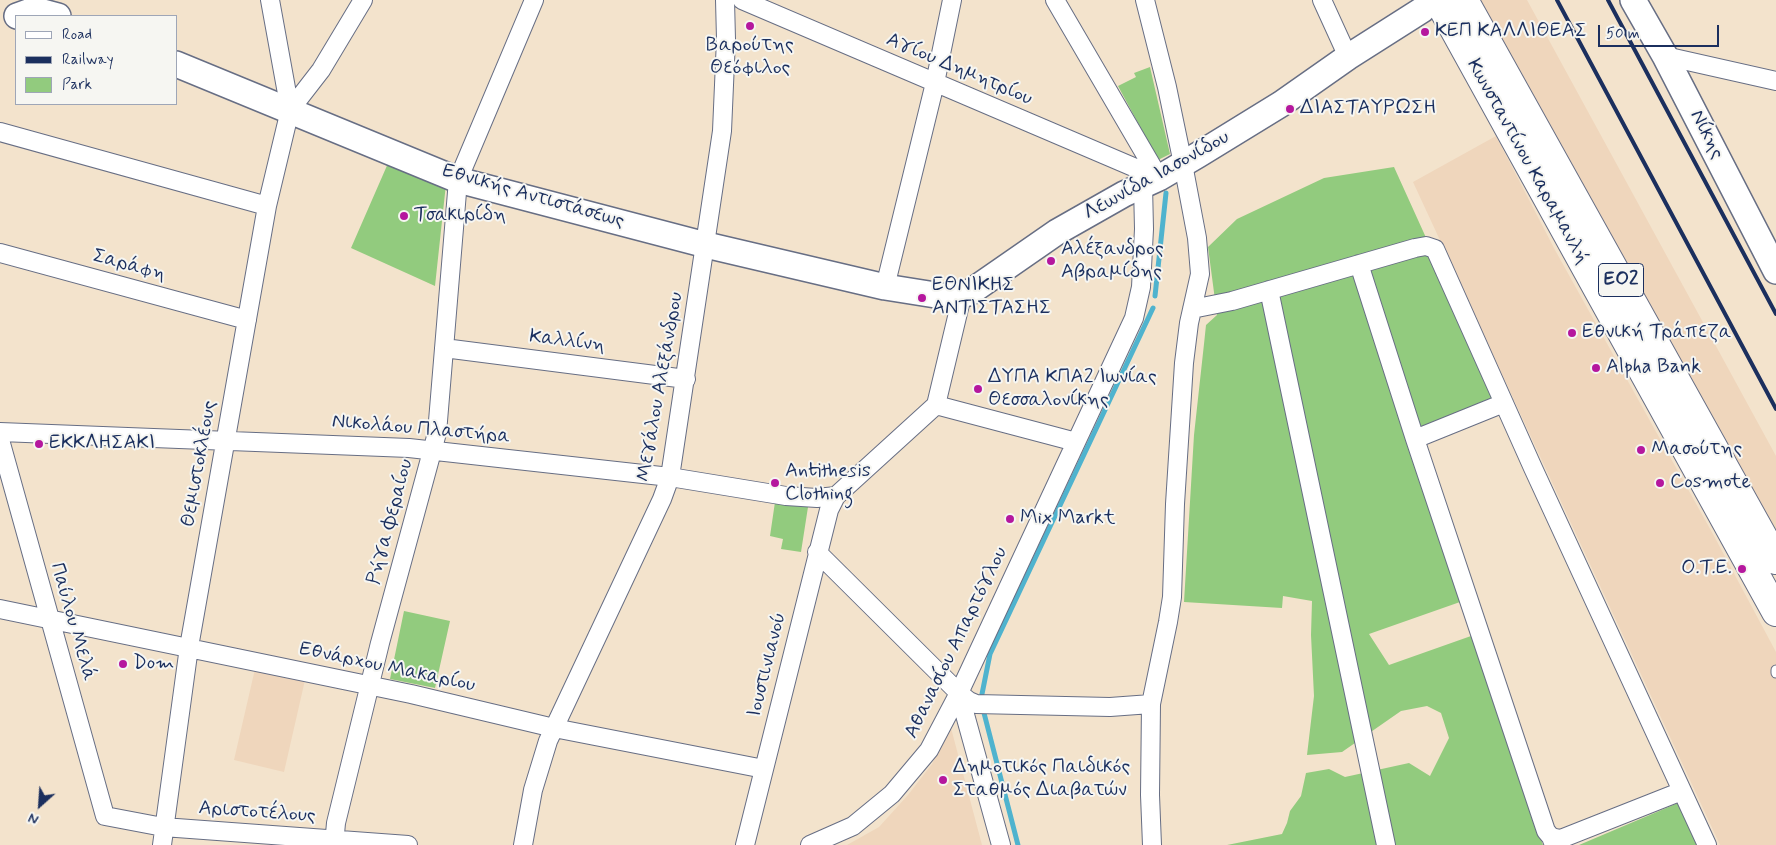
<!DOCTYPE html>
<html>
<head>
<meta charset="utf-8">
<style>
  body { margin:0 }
  #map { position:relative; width:1776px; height:845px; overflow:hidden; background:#f3e3cc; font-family:Mynerve,sans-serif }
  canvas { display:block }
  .legend { position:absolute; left:15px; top:15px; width:162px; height:90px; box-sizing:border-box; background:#f6f6f2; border:1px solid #9ea6b7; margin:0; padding:6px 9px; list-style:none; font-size:15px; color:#1b2f5e }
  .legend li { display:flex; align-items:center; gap:10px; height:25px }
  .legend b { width:25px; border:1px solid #9ea6b7 }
  .north { position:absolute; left:15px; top:780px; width:50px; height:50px; -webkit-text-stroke:4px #f6f6f2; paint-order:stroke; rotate:206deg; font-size:14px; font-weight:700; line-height:20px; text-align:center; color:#1b2f5e }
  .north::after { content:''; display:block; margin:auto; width:18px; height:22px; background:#1b2f5e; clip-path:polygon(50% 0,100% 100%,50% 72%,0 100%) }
  .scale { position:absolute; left:1598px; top:25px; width:121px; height:22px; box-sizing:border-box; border:2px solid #1b2f5e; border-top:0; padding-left:6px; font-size:15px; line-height:18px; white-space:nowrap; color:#1b2f5e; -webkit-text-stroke:4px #f6f6f2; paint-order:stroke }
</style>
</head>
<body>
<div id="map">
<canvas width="1776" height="845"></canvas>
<ul class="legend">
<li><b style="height:6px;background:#fff"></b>Road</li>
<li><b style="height:6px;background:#1b2f5e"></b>Railway</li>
<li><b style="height:14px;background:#92cb7e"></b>Park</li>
</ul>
<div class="north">N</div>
<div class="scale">50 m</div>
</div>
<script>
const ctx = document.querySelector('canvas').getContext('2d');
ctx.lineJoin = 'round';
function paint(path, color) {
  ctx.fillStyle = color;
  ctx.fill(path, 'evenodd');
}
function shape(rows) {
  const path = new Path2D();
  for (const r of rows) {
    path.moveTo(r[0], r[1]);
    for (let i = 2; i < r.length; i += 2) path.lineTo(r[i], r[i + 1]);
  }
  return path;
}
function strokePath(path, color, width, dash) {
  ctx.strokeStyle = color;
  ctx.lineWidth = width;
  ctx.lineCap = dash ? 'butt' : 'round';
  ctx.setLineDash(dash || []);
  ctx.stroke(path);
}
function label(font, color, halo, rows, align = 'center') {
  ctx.font = font + ' Mynerve,sans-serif';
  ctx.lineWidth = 4;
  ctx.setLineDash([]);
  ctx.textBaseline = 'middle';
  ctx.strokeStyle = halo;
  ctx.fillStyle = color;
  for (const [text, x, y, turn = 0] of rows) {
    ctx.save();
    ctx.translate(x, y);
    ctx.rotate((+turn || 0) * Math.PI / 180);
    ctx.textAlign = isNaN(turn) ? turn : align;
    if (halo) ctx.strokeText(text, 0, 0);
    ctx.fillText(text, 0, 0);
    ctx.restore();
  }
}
paint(shape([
  [1477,0,1527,0,1776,456,1776,532],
  [1496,136,1555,250,1714,536,1776,652,1776,845,1720,845,1413,182],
  [255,669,305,680,284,772,234,760],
  [951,728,982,845,847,845,879,827,908,795,932,764]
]), '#efd6bc');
paint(shape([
  [1150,67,1170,154,1158,160,1118,86,1136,77,1134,73],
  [389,161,446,184,435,286,351,248],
  [1394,167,1500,401,1406,438,1460,602,1369,634,1389,665,1471,636,1543,845,1227,845,1282,834,1287,823,1290,811,1301,796,1306,773,1329,769,1345,777,1409,763,1430,776,1449,738,1441,713,1427,706,1401,711,1342,752,1307,755,1314,696,1311,635,1312,601,1283,596,1282,608,1184,602,1194,435,1204,344,1206,325,1217,315,1208,247,1237,219,1324,178],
  [775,502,808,507,801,552,781,549,783,539,770,536],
  [404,611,450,621,435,688,390,679],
  [1678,803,1698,845,1579,845]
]), '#92cb7e');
strokePath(shape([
  [1155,296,1166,193],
  [982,694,990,654,1153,308],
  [984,713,1018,845]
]), '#4fb3ce', 5);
const lane = shape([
  [1776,670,1776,673]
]);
const street = shape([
  [742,0,1159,178],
  [1055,0,1159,178],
  [1145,0,1167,87,1183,164,1197,238,1200,274,1189,323,1184,363,1175,504,1172,597,1168,622,1151,704,1150,795,1152,845],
  [1322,0,1348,57],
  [1665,56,1776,81],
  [290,110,321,70,363,0],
  [0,132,267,206],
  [0,253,247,320],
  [1359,264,1415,439,1546,831,1551,837,1554,845],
  [885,287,935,83,952,0],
  [1269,290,1386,845],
  [1192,309,1232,301,1415,248,1426,246,1435,249,1533,468,1707,845],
  [444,348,686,379],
  [936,405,1076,442],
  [0,432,409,448,670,477,786,496,817,498,836,496],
  [1415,439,1504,403],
  [0,440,105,816,163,827,408,845],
  [817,552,959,693,1001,845],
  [0,609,411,694,554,728,764,769],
  [959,693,969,701,976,704,1110,707,1151,704],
  [1551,837,1560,839,1563,838,1682,791],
  [162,845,189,647,267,206,290,110,270,0],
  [334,845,336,823,380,643,437,433,458,180,534,0],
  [523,845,533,790,548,741,662,499,670,477,722,131,726,39,725,0],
  [745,845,829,510,836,496,936,405,962,296],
  [810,845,853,826,892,794,929,750,959,693,1134,318,1141,287,1144,229,1143,185]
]);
const secondary = shape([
  [1633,0,1665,56,1776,271],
  [17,16,28,12,39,11,58,16],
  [176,64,458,180,706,245,885,287,948,297,969,293,1057,232,1124,194,1159,178,1198,155,1281,104,1348,57,1422,10,1432,0]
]);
const primary = shape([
  [1438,0,1776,612],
  [1464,0,1776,560]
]);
strokePath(lane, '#676e84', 11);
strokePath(street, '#676e84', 20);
strokePath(secondary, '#676e84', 28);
strokePath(primary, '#676e84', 30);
strokePath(lane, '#fff', 9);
strokePath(street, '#fff', 18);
strokePath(secondary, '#fff', 25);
strokePath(primary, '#fff', 28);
strokePath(shape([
  [1557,0,1776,409],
  [1608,0,1776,314]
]), '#1b2f5e', 4);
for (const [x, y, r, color] of [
  [750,26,5,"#b5179e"],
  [1425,32,5,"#b5179e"],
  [1290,109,5,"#b5179e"],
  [404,216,5,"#b5179e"],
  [1051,261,5,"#b5179e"],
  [922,298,5,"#b5179e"],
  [1572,333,5,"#b5179e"],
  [1596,368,5,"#b5179e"],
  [978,389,5,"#b5179e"],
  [39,444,5,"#b5179e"],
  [1641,450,5,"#b5179e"],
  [775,483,5,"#b5179e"],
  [1660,483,5,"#b5179e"],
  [1010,519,5,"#b5179e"],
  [1742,569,5,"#b5179e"],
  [123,664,5,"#b5179e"],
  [943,780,5,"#b5179e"]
]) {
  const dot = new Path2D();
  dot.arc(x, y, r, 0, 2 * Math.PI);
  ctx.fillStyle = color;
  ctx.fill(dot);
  strokePath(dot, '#f6f6f2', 2);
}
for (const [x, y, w] of [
  [1621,280,45]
]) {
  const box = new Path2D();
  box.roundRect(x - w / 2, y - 16.5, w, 33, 4);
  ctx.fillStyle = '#f6f6f2';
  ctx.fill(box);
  strokePath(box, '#1b2f5e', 1);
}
label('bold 19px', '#1b2f5e', null, [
  ["ΕΟ2",1621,280]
]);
label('20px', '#1b2f5e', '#f6f6f2', [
  ["ΚΕΠ ΚΑΛΛΙΘΕΑΣ",1435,32],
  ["Βαρούτης",750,46,"center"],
  ["Θεόφιλος",750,69,"center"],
  ["ΔΙΑΣΤΑΥΡΩΣΗ",1300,109],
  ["Τσακιρίδη",414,216],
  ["Αλέξανδρος",1061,250],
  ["Αβραμίδης",1061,273],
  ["ΕΘΝΙΚΗΣ",932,286],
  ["ΑΝΤΙΣΤΑΣΗΣ",932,309],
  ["Εθνική Τράπεζα",1582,333],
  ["Alpha Bank",1606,368],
  ["ΔΥΠΑ ΚΠΑ2 Ιωνίας",988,378],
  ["Θεσσαλονίκης",988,401],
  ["ΕΚΚΛΗΣΑΚΙ",49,444],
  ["Μασούτης",1651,450],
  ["Antithesis",785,472],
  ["Clothing",785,495],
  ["Cosmote",1670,483],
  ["Mix Markt",1020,519],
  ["Ο.Τ.Ε.",1732,569,"right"],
  ["Dom",133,664],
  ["Δημοτικός Παιδικός",953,768],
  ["Σταθμός Διαβατών",953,791]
], 'left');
label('20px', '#1b2f5e', '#f6f6f2', [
  ["Αγίου Δημητρίου",959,70,23],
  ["Νίκης",1706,135,63],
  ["Κωνσταντίνου Καραμανλή",1527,162,61],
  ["Λεωνίδα Ιασονίδου",1157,176,-29],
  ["Εθνικής Αντιστάσεως",533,197,16],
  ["Σαράφη",129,266,15],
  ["Καλλίνη",567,342,7],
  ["Μεγάλου Αλεξάνδρου",661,387,-80],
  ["Νικολάου Πλαστήρα",421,430,5],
  ["Θεμιστοκλέους",200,464,-80],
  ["Ρήγα Φεραίου",391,522,-75],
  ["Παύλου Μελά",72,622,74],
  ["Αθανασίου Απαρτόγλου",957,643,-64],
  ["Ιουστινιανού",768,665,-76],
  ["Εθνάρχου Μακαρίου",387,668,12],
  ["Αριστοτέλους",257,813,4]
]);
</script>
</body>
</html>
